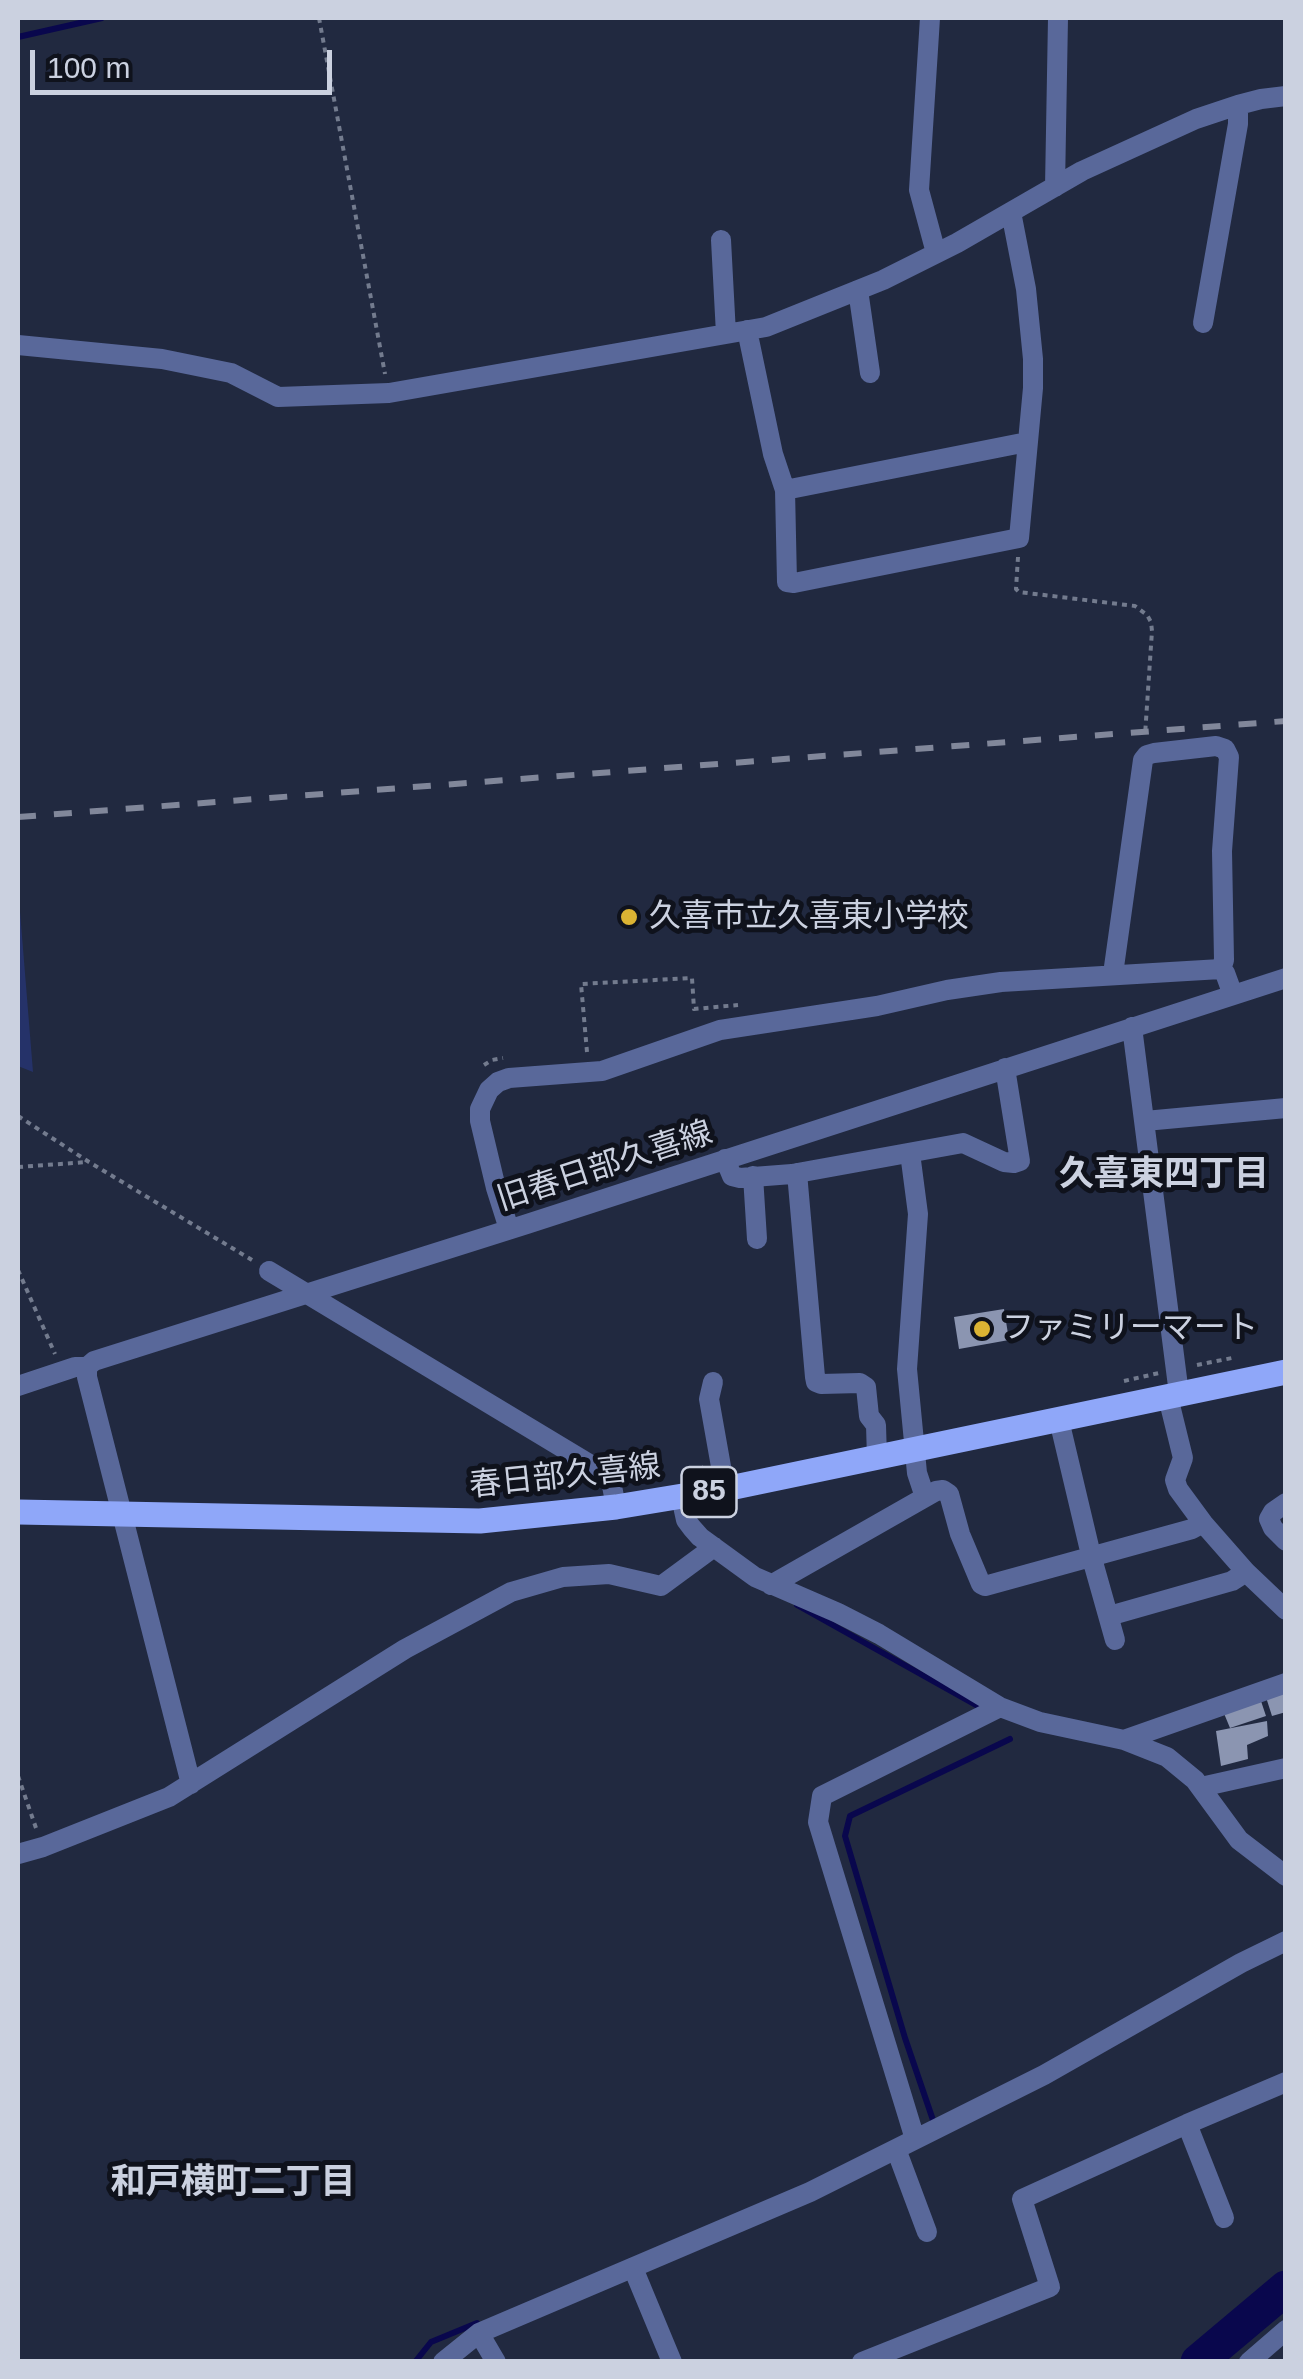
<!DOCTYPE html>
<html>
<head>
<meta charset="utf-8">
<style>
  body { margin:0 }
  #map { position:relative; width:1303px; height:2379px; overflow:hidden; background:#212940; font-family:Helvetica,sans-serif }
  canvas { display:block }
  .frame { position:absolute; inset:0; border:20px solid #cbd1e0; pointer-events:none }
  .scale { position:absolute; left:30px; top:50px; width:302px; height:45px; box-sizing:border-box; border:5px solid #cbd1e0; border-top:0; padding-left:12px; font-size:30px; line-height:35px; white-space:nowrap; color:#cbd1e0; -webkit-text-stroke:8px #0f121c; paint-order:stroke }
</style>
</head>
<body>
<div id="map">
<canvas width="1303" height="2379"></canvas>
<div class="frame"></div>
<div class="scale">100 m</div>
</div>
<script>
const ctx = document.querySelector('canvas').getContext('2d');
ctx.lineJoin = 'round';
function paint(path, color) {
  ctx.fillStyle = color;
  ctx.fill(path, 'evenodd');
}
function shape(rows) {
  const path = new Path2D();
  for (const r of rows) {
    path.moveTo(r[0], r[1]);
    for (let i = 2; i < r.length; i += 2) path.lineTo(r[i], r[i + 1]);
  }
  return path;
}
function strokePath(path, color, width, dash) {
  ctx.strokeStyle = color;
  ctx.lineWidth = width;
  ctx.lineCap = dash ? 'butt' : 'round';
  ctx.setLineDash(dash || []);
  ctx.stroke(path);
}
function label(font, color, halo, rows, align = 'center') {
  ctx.font = font + ' Helvetica,"Noto Sans JP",sans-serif';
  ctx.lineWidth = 10;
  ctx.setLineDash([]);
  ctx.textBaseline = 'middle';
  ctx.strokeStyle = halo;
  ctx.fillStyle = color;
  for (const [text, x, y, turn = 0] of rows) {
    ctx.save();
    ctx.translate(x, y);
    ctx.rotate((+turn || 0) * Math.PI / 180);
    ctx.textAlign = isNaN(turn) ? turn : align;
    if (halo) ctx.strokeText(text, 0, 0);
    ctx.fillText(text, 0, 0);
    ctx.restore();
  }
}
paint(shape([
  [18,887,33,1072,18,1066]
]), '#253269');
strokePath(shape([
  [18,37,102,18],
  [797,1605,983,1709],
  [934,2123,905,2038,845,1836,850,1816,1010,1739],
  [415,2362,431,2342,477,2323]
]), '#09074d', 6);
strokePath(shape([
  [1198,2362,1286,2288]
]), '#09074d', 35);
paint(shape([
  [1004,1309,1009,1340,959,1349,954,1317],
  [1286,1688,1286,1712,1272,1716,1264,1691],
  [1260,1698,1266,1716,1230,1728,1223,1711],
  [1267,1721,1268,1736,1247,1745,1248,1759,1221,1766,1216,1731]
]), '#8b95b1');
strokePath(shape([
  [319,18,385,374],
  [1018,557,1016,589,1019,592,1135,606,1147,615,1151,622,1152,631,1145,735],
  [587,1052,581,984,692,978,694,1009,738,1005],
  [484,1065,492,1060,503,1058],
  [18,1116,89,1162,252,1260],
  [18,1167,88,1162],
  [18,1270,55,1354],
  [1197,1365,1232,1358],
  [1124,1381,1159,1373],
  [683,1471,703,1467],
  [18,1776,36,1828]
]), '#737b8e', 4, [5, 5]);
strokePath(shape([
  [930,18,919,190,936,253],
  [1055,187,1058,18],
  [721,240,726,334],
  [858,290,870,373],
  [1203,323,1238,124,1238,105],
  [747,330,773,454,785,490,787,582,794,583,1019,538,1033,388,1033,359,1026,289,1011,212],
  [18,345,162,359,231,373,278,397,389,393,766,327,883,280,957,243,1082,171,1196,119,1238,105,1261,99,1286,96],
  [785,490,1027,442],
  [1113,974,1143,760,1147,755,1154,753,1216,746,1225,749,1229,757,1222,851,1224,960,1221,969],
  [1132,1027,1179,1394],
  [1145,1121,1286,1108],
  [910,1153,918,1214,907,1369,917,1473,925,1497],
  [725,1159,732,1176,740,1178,792,1174,963,1143,1004,1162,1014,1163,1020,1161,1005,1068],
  [797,1173,815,1377,816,1382,821,1384,860,1383,866,1387,869,1416,876,1425,877,1458],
  [753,1176,757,1239],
  [509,1229,496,1188,480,1121,480,1109,489,1090,498,1082,509,1078,602,1071,720,1030,877,1006,947,990,1001,982,1221,969,1225,973,1233,995],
  [269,1271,596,1468,605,1474,612,1486,616,1507],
  [713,1382,709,1399,725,1489],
  [18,1386,75,1367,87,1367],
  [1168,1397,1183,1458,1175,1480,1178,1489,1203,1523,1246,1572,1286,1610],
  [1059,1420,1091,1555,1115,1640],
  [681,1497,686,1520,692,1528,700,1537,755,1577,838,1613,879,1634,1000,1707,1040,1722,1124,1740,1167,1757,1195,1780,1239,1840,1286,1876],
  [1286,1503,1273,1512,1269,1519,1273,1528,1286,1541],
  [771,1585,936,1491,943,1490,949,1494,960,1534,981,1584,985,1586,1192,1529,1203,1523],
  [1109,1616,1232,1581,1246,1572],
  [1124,1740,1286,1683],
  [191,1784,87,1377,87,1367,94,1361,527,1224,1286,978],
  [1201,1787,1286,1768],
  [18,1854,43,1847,169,1797,405,1649,511,1592,563,1577,609,1574,661,1586,714,1547],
  [1187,2124,1224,2218],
  [915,2139,818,1822,822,1796,1000,1707],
  [896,2149,927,2232],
  [633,2268,672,2362],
  [479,2333,496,2362],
  [443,2362,479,2333,810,2192,1044,2075,1241,1963,1286,1941],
  [862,2362,1050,2287,1022,2199,1187,2124,1286,2082],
  [1249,2362,1286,2330]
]), '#59689a', 20);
strokePath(shape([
  [18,1512,480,1521,616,1507,725,1489,1286,1372]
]), '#8fa7f9', 25);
strokePath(shape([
  [18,817,1286,721]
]), '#81879a', 6, [18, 18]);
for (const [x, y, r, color] of [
  [629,917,10,"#dbb333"],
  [982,1329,10,"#dbb333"]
]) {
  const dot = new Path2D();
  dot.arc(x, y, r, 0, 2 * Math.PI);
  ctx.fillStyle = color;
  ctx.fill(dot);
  strokePath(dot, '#0f121c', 4);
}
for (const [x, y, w] of [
  [709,1492,55]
]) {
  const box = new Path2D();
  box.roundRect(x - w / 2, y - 25, w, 50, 8);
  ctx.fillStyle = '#0f121c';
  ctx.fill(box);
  strokePath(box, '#cbd1e0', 2.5);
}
label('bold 30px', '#cbd1e0', null, [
  ["85",709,1492]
]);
label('32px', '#cbd1e0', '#0f121c', [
  ["久喜市立久喜東小学校",649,917],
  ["ファミリーマート",1002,1329]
], 'left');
label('32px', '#cbd1e0', '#0f121c', [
  ["旧春日部久喜線",605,1167,-18],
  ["春日部久喜線",565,1477,-6]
]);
label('bold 35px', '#cbd1e0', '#0f121c', [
  ["久喜東四丁目",1164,1175],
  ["和戸横町二丁目",233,2183]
]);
</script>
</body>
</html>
